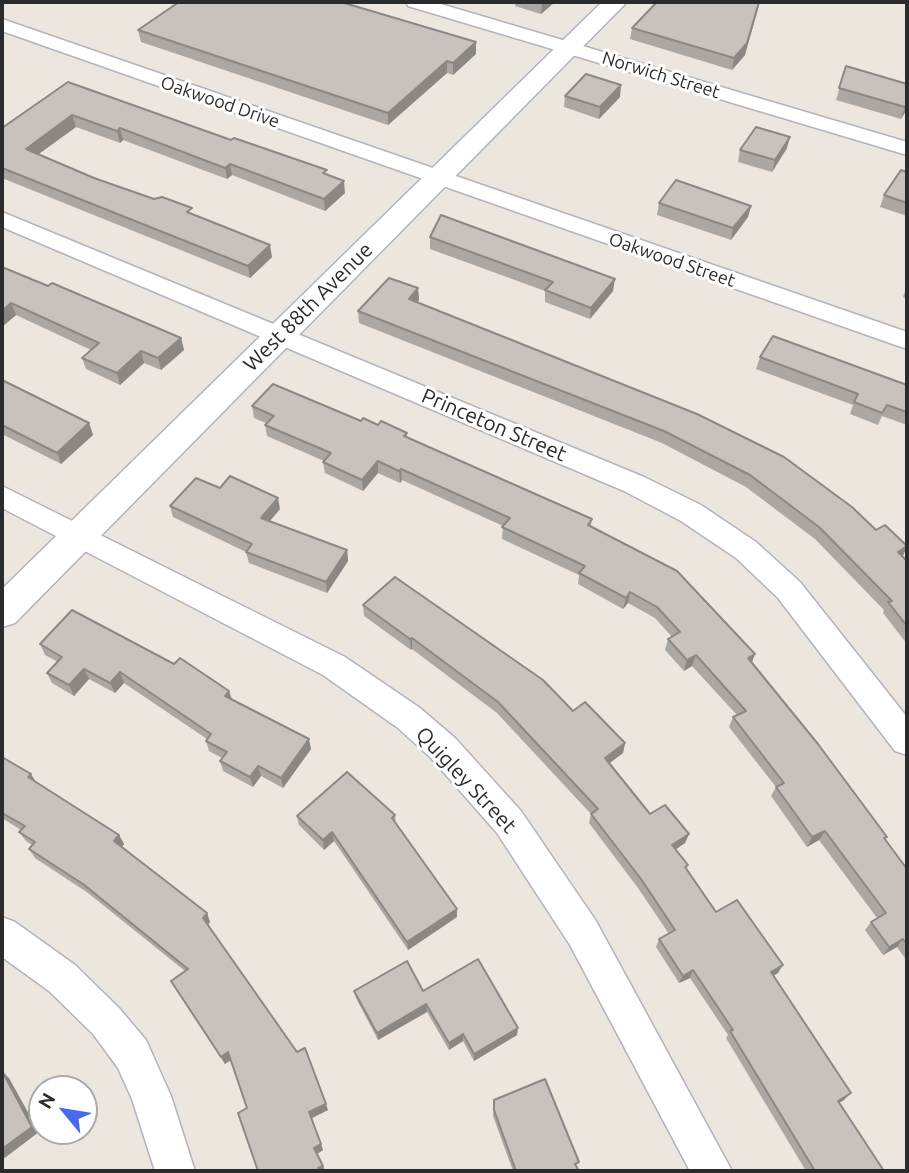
<!DOCTYPE html>
<html>
<head>
<meta charset="utf-8">
<style>
  body { margin:0 }
  #map { position:relative; width:909px; height:1173px; overflow:hidden; background:#ece6de; font-family:Ubuntu,sans-serif }
  canvas { display:block }
  .frame { position:absolute; inset:0; border:4px solid #2b2b2b; pointer-events:none }
  .north { position:absolute; left:28px; top:1075px; width:70px; height:70px; box-sizing:border-box; background:#fff; border:2px solid #aaa; border-radius:50%; rotate:300deg; font-size:19px; font-weight:700; line-height:28px; text-align:center; color:#2b2b2b }
  .north::after { content:''; display:block; margin:auto; width:24px; height:32px; background:#4768ef; clip-path:polygon(50% 0,100% 100%,50% 72%,0 100%) }
</style>
</head>
<body>
<div id="map">
<canvas width="909" height="1173"></canvas>
<div class="frame"></div>
<div class="north">N</div>
</div>
<script>
const ctx = document.querySelector('canvas').getContext('2d');
ctx.lineJoin = 'round';
function shape(rows) {
  const path = new Path2D();
  for (const r of rows) {
    path.moveTo(r[0], r[1]);
    for (let i = 2; i < r.length; i += 2) path.lineTo(r[i], r[i + 1]);
  }
  return path;
}
function strokePath(path, color, width, dash) {
  ctx.strokeStyle = color;
  ctx.lineWidth = width;
  ctx.lineCap = dash ? 'butt' : 'round';
  ctx.setLineDash(dash || []);
  ctx.stroke(path);
}
function paint(path, color) {
  ctx.fillStyle = color;
  ctx.fill(path, 'evenodd');
}
function label(font, color, halo, rows, align = 'center') {
  ctx.font = font + ' Ubuntu,sans-serif';
  ctx.lineWidth = 6;
  ctx.setLineDash([]);
  ctx.textBaseline = 'middle';
  ctx.strokeStyle = halo;
  ctx.fillStyle = color;
  for (const [text, x, y, turn = 0] of rows) {
    ctx.save();
    ctx.translate(x, y);
    ctx.rotate((+turn || 0) * Math.PI / 180);
    ctx.textAlign = isNaN(turn) ? turn : align;
    if (halo) ctx.strokeText(text, 0, 0);
    ctx.fillText(text, 0, 0);
    ctx.restore();
  }
}
const minor = shape([
  [406,2,434,2,907,142,907,155,408,6,406,2],
  [2,19,907,332,907,349,2,31,2,19],
  [2,212,644,477,701,505,756,542,800,582,907,717,907,755,895,751,778,598,736,558,681,521,624,491,2,227,2,212],
  [2,486,345,657,420,708,455,738,521,811,596,921,732,1171,690,1171,570,945,497,833,431,758,398,728,323,675,2,508,2,486],
  [2,917,15,922,75,965,119,1008,146,1040,171,1096,195,1171,155,1171,132,1099,118,1068,93,1034,49,991,2,957,2,917]
]);
const tertiary = shape([
  [602,2,627,2,15,623,2,627,2,589,602,2]
]);
strokePath(minor, '#b1b4bd', 3);
strokePath(tertiary, '#b1b4bd', 3);
paint(minor, '#fff');
paint(tertiary, '#fff');
paint(shape([
  [515,2,555,2,541,14,515,6],
  [632,28,745,55,732,70,630,39],
  [138,30,476,42,476,54,453,75,447,73,388,125,141,42],
  [846,66,907,109,901,119,836,100],
  [68,82,327,174,345,193,325,211,232,175,227,179,123,140,120,143,76,127,39,154,94,178,193,214,272,257,250,278,2,178,2,128],
  [565,96,620,97,599,119,564,107],
  [787,148,772,172,738,162,740,150],
  [907,172,907,216,880,207,884,195],
  [659,203,751,206,748,217,731,240,657,215],
  [430,237,613,291,590,319,545,302,545,291,430,249],
  [2,267,181,338,184,350,161,370,144,363,120,385,86,369,82,358,91,350,16,315,2,327],
  [907,286,907,299,903,297],
  [418,288,419,300,417,302,697,414,903,556,907,561,907,644,883,613,884,610,815,539,746,487,662,443,359,323,358,311],
  [760,357,907,385,907,425,882,416,878,425,850,414,853,405,756,369],
  [2,380,89,423,93,435,61,464,2,434],
  [252,406,361,421,407,433,407,437,592,519,591,526,755,654,752,662,887,837,885,840,907,869,907,961,897,947,883,955,865,930,871,922,877,918,819,840,807,847,771,796,776,787,729,727,733,717,737,715,692,666,684,671,665,650,668,639,672,637,655,618,628,603,623,609,578,584,579,575,502,539,503,526,402,480,400,483,378,473,363,491,325,473,323,462,324,461,267,436,265,425,266,423,254,418],
  [220,488,280,509,270,521,347,550,348,561,327,593,249,563,246,552,173,517,170,506],
  [363,605,573,711,625,743,623,753,609,763,650,814,689,834,685,843,676,849,688,865,686,869,716,912,778,973,773,976,844,1100,839,1103,884,1171,806,1171,726,1038,728,1035,690,978,679,983,656,947,659,939,669,934,638,888,589,823,591,814,497,713,412,649,411,650,364,616],
  [40,644,174,664,229,691,232,699,311,749,283,788,261,776,253,787,223,771,220,761,222,758,209,751,206,741,207,739,124,683,115,693,89,679,74,696,52,683,47,673,58,662,45,655],
  [2,757,36,783,119,835,124,844,122,847,207,913,210,922,208,925,328,1110,312,1118,323,1150,317,1154,325,1171,247,1108,231,1060,225,1064,171,981,185,971,88,893,35,858,29,849,32,845,26,841,19,832,21,830,2,818],
  [395,815,396,824,457,909,457,917,408,950,334,841,324,850,299,825,297,816],
  [354,991,423,991,517,1035,474,1061,463,1041,449,1050,427,1012,378,1040,356,998],
  [494,1100,577,1167,579,1171,513,1171,493,1116]
]), '#aba7a3');
paint(shape([
  [542,2,555,2,541,14],
  [759,2,760,2,745,55,732,70,734,58],
  [476,42,476,54,453,75,453,63],
  [447,61,447,73,388,125,388,113],
  [621,85,620,97,599,119,600,107],
  [907,103,907,109,901,119,905,107],
  [72,115,76,127,30,160,26,149],
  [120,128,123,140,120,143,117,131],
  [790,137,787,148,772,172,775,160],
  [230,164,232,175,227,179,225,168],
  [344,181,345,193,325,211,324,199],
  [751,206,748,217,731,240,733,228],
  [270,245,272,257,250,278,248,266],
  [615,279,613,291,590,319,591,308],
  [418,288,419,300,410,311,409,299],
  [11,303,16,315,2,327,2,311],
  [181,338,184,350,161,370,158,358],
  [141,351,144,363,120,385,117,373],
  [89,423,93,435,61,464,57,453],
  [378,461,378,473,363,491,362,480],
  [401,469,402,480,400,483,399,471],
  [278,498,280,509,263,529,261,518],
  [907,547,902,558,898,552],
  [347,550,348,561,327,593,326,582],
  [630,592,628,603,623,609,626,598],
  [412,638,412,649,411,650,410,639],
  [755,654,751,664,748,658],
  [696,655,692,666,684,671,687,660],
  [84,669,89,679,74,696,69,685],
  [120,672,124,683,115,693,110,683],
  [229,691,232,701,225,696],
  [309,739,311,749,283,788,281,778],
  [625,743,623,753,603,768,605,758],
  [258,766,261,776,253,787,250,777],
  [31,774,37,784,28,777],
  [825,831,819,840,807,847,812,837],
  [332,832,334,841,324,850,323,840],
  [689,834,685,843,669,854,672,845],
  [119,835,124,844,119,850,114,841],
  [457,909,457,917,408,950,407,942],
  [207,913,210,922,207,926,203,918],
  [903,939,897,947,883,955,889,947],
  [783,965,778,973,766,980,771,972],
  [693,970,690,978,679,983,683,976],
  [426,1004,427,1012,378,1040,377,1033],
  [518,1028,517,1035,474,1061,474,1054],
  [463,1034,463,1041,449,1050,449,1043],
  [228,1052,232,1059,225,1064,221,1057],
  [2,1071,9,1078,39,1132,2,1160],
  [851,1093,844,1100,832,1107,838,1101],
  [326,1104,328,1110,312,1118,323,1150,317,1154,314,1148,309,1112],
  [323,1166,325,1171,319,1171,318,1168]
]), '#8b8884');
const building = shape([
  [179,2,341,2,476,42,453,63,447,61,388,113,138,30,179,2],
  [657,2,759,2,747,43,734,58,632,28,657,2],
  [846,66,907,84,907,103,905,107,839,88,846,66],
  [586,74,621,85,600,107,565,96,586,74],
  [68,82,231,140,234,138,327,170,323,173,344,181,324,199,230,164,225,168,120,128,117,131,72,115,26,149,94,178,154,199,162,197,192,208,187,212,270,245,248,266,2,168,2,128,68,82],
  [756,127,790,137,775,160,740,150,756,127],
  [901,170,907,172,907,203,884,195,901,170],
  [676,180,751,206,733,228,659,203,676,180],
  [441,215,615,279,591,308,545,290,553,282,430,237,441,215],
  [2,267,48,286,52,283,181,338,158,358,141,351,117,373,82,358,99,343,11,303,2,311,2,267],
  [389,278,418,288,409,299,697,414,784,457,852,507,876,530,885,525,907,546,898,552,907,561,907,626,888,602,892,601,819,527,750,475,664,431,358,311,389,278],
  [773,336,907,385,907,412,887,405,882,413,854,402,858,394,760,357,773,336],
  [2,380,89,423,57,453,2,425,2,380],
  [273,384,361,421,363,418,378,425,381,421,407,433,404,436,592,519,588,525,677,571,755,654,748,658,818,744,887,837,884,838,907,869,907,944,903,939,889,947,871,922,886,913,825,831,812,837,776,787,784,783,733,717,746,711,696,655,687,660,668,639,680,632,657,607,630,592,626,598,579,573,585,566,502,527,510,518,401,469,399,471,378,461,362,480,323,462,331,453,265,425,274,416,252,406,273,384],
  [230,476,278,498,261,518,347,550,326,582,246,552,252,544,170,506,196,478,220,488,230,476],
  [395,577,543,680,573,711,585,702,625,743,605,758,650,814,665,805,689,834,672,845,688,865,685,867,716,912,737,900,783,965,771,972,851,1093,838,1101,884,1171,815,1171,730,1031,733,1030,693,970,683,976,659,939,675,930,641,879,591,814,598,809,498,702,412,638,410,639,363,605,395,577],
  [72,610,174,664,180,658,229,691,225,696,309,739,281,778,258,766,250,777,220,761,227,752,206,741,211,734,120,672,110,683,84,669,69,685,47,673,62,657,40,644,72,610],
  [2,757,31,774,28,777,119,835,114,841,207,913,203,918,297,1052,305,1048,326,1104,309,1112,321,1144,314,1148,323,1166,318,1168,319,1171,258,1171,238,1113,247,1108,228,1052,221,1057,171,981,188,969,83,884,29,849,35,842,19,832,25,826,2,813,2,757],
  [347,772,395,815,392,818,457,909,407,942,332,832,323,840,297,816,347,772],
  [478,959,518,1028,474,1054,463,1034,449,1043,426,1004,377,1033,354,991,407,961,423,991,478,959],
  [2,1071,32,1127,2,1149,2,1071],
  [545,1079,579,1162,575,1164,579,1171,516,1171,494,1110,494,1100,545,1079]
]);
paint(building, '#c7c2bd');
strokePath(building, '#8b8884', 2);
label('18px', '#2b2b2b', '#fff', [
  ["Norwich Street",661,75,17],
  ["Oakwood Drive",220,102,19],
  ["Oakwood Street",672,260,19]
]);
label('21px', '#2b2b2b', '#fff', [
  ["West 88th Avenue",308,307,-45],
  ["Princeton Street",494,425,23],
  ["Quigley Street",466,780,47]
]);
</script>
</body>
</html>
